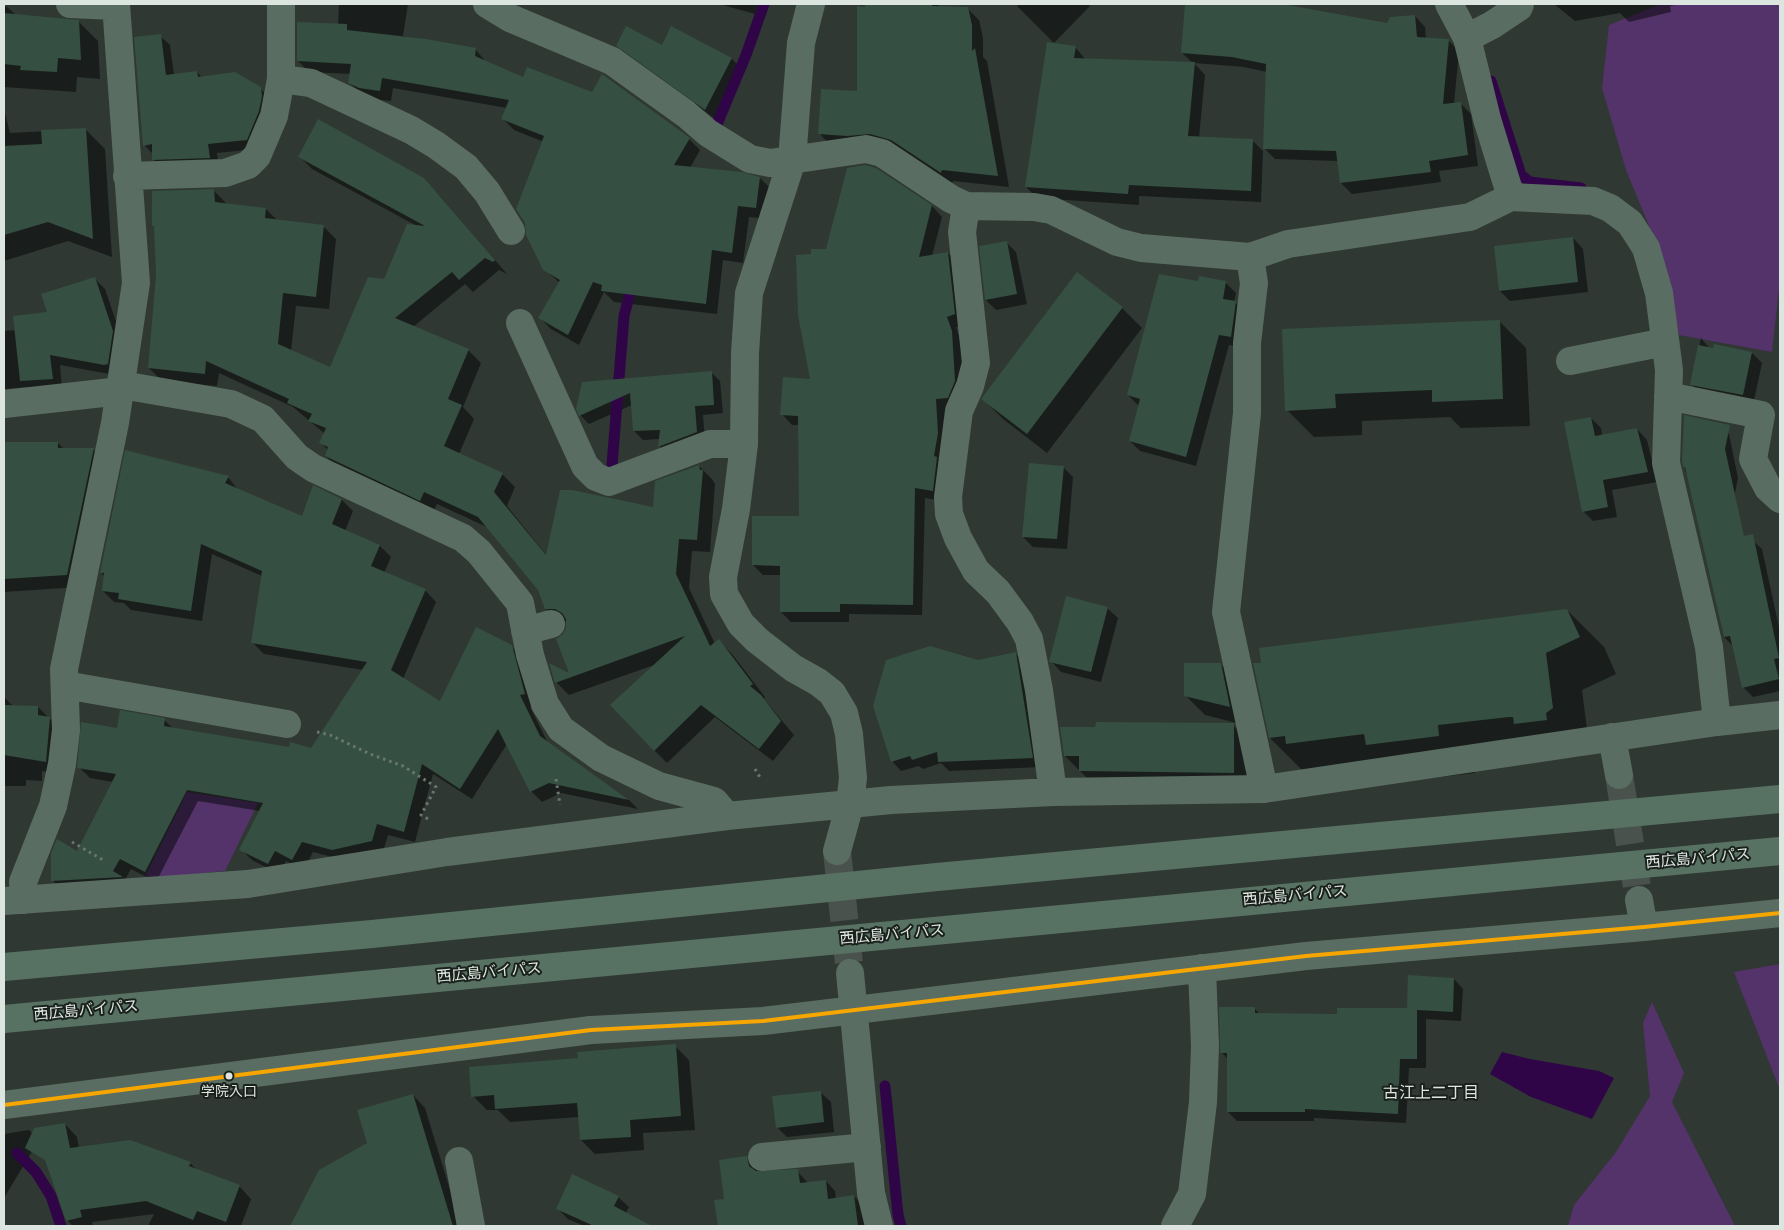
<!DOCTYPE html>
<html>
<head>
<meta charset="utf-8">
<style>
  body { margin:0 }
  #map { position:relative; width:1784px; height:1230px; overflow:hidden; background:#303833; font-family:"Varela Round",sans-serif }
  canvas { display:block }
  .frame { position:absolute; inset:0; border:5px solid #dce5df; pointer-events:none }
</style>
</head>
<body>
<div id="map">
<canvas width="1784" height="1230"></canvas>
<div class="frame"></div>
</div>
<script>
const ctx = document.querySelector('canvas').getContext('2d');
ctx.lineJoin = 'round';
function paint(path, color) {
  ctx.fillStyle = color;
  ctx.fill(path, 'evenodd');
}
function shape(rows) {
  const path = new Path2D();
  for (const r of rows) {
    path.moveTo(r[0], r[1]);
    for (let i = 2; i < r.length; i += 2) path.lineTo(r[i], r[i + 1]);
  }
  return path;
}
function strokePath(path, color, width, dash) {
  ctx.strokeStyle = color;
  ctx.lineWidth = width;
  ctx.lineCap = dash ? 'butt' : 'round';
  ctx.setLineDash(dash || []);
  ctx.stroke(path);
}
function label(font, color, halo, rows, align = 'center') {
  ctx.font = font + ' "Varela Round","Noto Sans JP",sans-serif';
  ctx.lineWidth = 4;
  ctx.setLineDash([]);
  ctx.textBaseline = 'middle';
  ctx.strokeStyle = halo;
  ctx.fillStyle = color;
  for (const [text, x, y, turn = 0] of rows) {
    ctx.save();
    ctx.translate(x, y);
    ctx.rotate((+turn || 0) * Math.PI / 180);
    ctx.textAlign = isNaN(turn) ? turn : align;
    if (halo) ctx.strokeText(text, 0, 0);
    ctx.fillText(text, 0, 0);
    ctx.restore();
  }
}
paint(shape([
  [1661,4,1780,4,1780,280,1772,352,1679,335,1666,267,1626,170,1602,88,1609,25],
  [187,792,258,803,225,871,144,879],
  [1780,964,1780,1090,1734,972],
  [1652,1002,1684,1073,1672,1102,1735,1226,1568,1226,1574,1205,1616,1152,1650,1096,1643,1023]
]), '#533369');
paint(shape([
  [1502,1052,1530,1059,1599,1071,1614,1078,1592,1119,1531,1097,1490,1074]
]), '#300547');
paint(shape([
  [339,4,408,4,403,36,476,50,487,63,524,78,689,139,700,150,690,168,760,178,771,189,767,219,749,217,743,263,723,260,717,314,614,302,604,292,579,345,551,329,540,318,560,283,544,269,544,142,514,130,503,119,507,108,393,88,391,101,371,99,361,94,350,83,351,74,309,72,298,61,338,25],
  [719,4,758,4,755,14],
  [866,4,937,4,941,8,967,8,979,20,983,38,983,57,987,61,1009,187,953,181,952,184,831,146,820,134,858,93],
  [1020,4,1087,4,1090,6,1054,43,1017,6],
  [1186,4,1276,4,1388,25,1415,16,1425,27,1426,39,1448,40,1459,51,1454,104,1460,103,1471,114,1478,166,1439,171,1441,182,1352,194,1341,183,1338,161,1275,159,1264,148,1267,72,1244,67,1194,63,1205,75,1199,138,1252,140,1263,151,1261,202,1139,196,1139,205,1037,198,1026,187,1075,47,1086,60,1194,64,1182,53],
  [1554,4,1681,4,1670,6,1671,12,1629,22,1620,13,1575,21],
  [4,6,7,7,16,15,78,21,98,41,100,79,77,77,76,92,4,87],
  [672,28,732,59,741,68,714,118,626,55,617,45,662,46],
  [160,36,170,45,174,75,197,72,202,78,260,88,270,98,257,149,217,153,219,167,163,169,153,159,153,154,144,145],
  [4,109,10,133,85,129,105,149,112,257,68,241,4,261],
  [299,156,437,193,507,274,499,270,473,292,465,284,413,327,468,350,481,363,463,407,474,419,459,454,502,474,515,487,507,506,547,556,654,509,699,466,712,479,715,484,710,552,692,551,689,588,715,644,719,641,732,654,765,697,764,699,794,735,773,761,715,717,667,763,654,750,657,664,569,695,556,682,571,676,563,636,567,628,567,621,559,622,546,609,539,589,489,528,437,504,433,513,339,469,326,456,328,450,321,443,325,434,293,407,219,373,217,386,162,381,149,368,157,275,155,228,153,225,213,190,227,204,266,209,278,221,323,226,336,239,329,309,296,306,291,351,331,369,417,226,312,169],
  [932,206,942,217,932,256,948,253,958,263,965,325,956,327,961,342,965,391,943,501,925,498,922,615,849,614,849,622,791,622,781,612,781,575,763,575,753,565,800,517,799,425,792,425,782,414,812,380,812,255],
  [1573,238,1583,249,1588,292,1510,301,1500,291],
  [1006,242,1016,252,1027,304,996,310,986,300],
  [1077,274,1122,308,1142,328,1047,453,1003,419,983,399],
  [95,279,105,289,123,342,115,375,60,365,62,389,32,391,28,387,4,389,4,331,16,330,49,313],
  [1199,282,1225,282,1236,293,1234,302,1246,312,1241,347,1229,345,1196,466,1140,451,1130,441,1139,406,1128,395],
  [1499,321,1526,348,1530,426,1461,428,1450,417,1362,421,1362,435,1314,437,1287,410],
  [1701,338,1710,349,1714,349,1715,346,1752,353,1762,363,1753,405,1702,394,1691,384],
  [711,372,720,381,723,413,703,415,705,441,668,455,659,446,660,439,643,440,634,431,632,405,589,424,580,415,583,383],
  [1591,418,1601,428,1602,436,1637,429,1647,440,1657,482,1612,490,1617,517,1593,521,1583,511],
  [1718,424,1729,434,1738,478,1718,576,1684,466],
  [58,443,64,449,93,449,105,461,79,587,4,592,4,444],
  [1063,467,1073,477,1067,549,1033,547,1023,537],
  [228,477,238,490,302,518,314,487,342,500,353,511,345,531,380,546,391,557,384,573,425,590,436,602,403,679,441,703,511,646,523,658,536,705,530,707,548,743,629,800,638,809,561,793,542,802,531,791,507,744,472,799,433,774,415,842,388,835,383,852,344,860,313,852,304,870,286,861,279,874,252,860,241,849,260,811,198,801,156,882,131,869,125,880,63,891,52,880,78,853,113,782,90,778,79,767,118,729,164,720,174,729,290,749,311,749,363,670,264,654,253,643,262,576,212,554,202,621,131,610,124,603,114,602,103,591,105,577,101,573],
  [1752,540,1762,549,1780,632,1780,691,1753,697,1743,687,1734,647,1724,637,1721,624],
  [1107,608,1118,618,1101,682,1061,672,1051,661],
  [1567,610,1604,647,1616,674,1582,690,1589,745,1583,750,1583,756,1552,760,1474,761,1475,773,1404,781,1307,775,1270,738],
  [1015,653,1025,663,1042,767,949,771,941,763,923,769,919,766,901,771,892,761,978,661],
  [1220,664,1240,684,1249,726,1205,715,1185,695],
  [4,697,14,707,38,707,61,730,58,774,42,771,42,781,26,780,26,786,4,786],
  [1234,726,1253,746,1253,792,1100,791,1065,756],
  [1454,979,1463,989,1461,1021,1426,1019,1426,1068,1409,1068,1406,1123,1314,1118,1314,1121,1237,1121,1228,1112,1228,1059,1222,1053,1255,1009,1260,1014,1338,1015,1408,1009],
  [675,1046,689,1060,695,1130,643,1133,644,1150,595,1154,581,1140,579,1117,510,1122,498,1110,487,1110,473,1096,579,1059],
  [820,1092,831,1102,834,1132,787,1137,777,1127],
  [413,1095,425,1108,461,1226,393,1226,390,1215,384,1226,292,1226,320,1171,368,1144],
  [65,1124,77,1137,79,1148,190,1163,198,1171,239,1186,251,1199,241,1226,148,1226,154,1214,92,1222,93,1226,73,1226,67,1220],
  [29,1130,39,1140,4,1198,4,1134],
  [746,1157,756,1167,758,1173,797,1171,808,1183,826,1181,835,1191,836,1199,854,1196,863,1206,866,1226,719,1226,716,1201,726,1200],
  [618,1197,629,1207,619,1226,584,1226,568,1219,558,1209]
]), '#0007');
strokePath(shape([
  [1491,81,1521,175,1530,182,1581,188],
  [718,122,746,55,764,4],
  [612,465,624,316,633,281],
  [885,1086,898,1215,901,1226],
  [17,1153,36,1172,51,1196,61,1226]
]), '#300547', 11);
paint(shape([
  [865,4,932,4,932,6,968,7,972,25,972,51,975,48,998,176,942,170,941,173,891,140,870,134,847,136,818,134,821,89,857,91,857,6,865,7],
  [1185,4,1282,4,1387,23,1390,17,1415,15,1417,37,1449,39,1443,104,1461,102,1468,155,1429,161,1431,172,1340,183,1336,151,1263,149,1266,64,1232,57,1181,53],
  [4,13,79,20,81,60,58,58,57,72,20,70,21,66,4,64],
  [297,22,347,24,347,30,426,39,476,48,475,56,523,77,527,67,592,92,602,74,690,138,674,165,742,172,760,177,756,208,738,206,732,253,712,250,706,304,601,291,602,285,593,282,568,335,538,318,560,280,543,270,526,235,525,223,516,209,544,136,501,119,509,100,382,78,380,91,359,88,348,83,351,64,297,61],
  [626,26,662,45,671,26,732,58,705,110,616,46],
  [161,34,166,75,197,71,198,77,235,72,261,87,262,96,259,111,247,140,208,144,210,158,152,160,152,144,143,146,134,37],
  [1047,42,1076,46,1074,58,1195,62,1188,136,1253,139,1251,191,1129,185,1128,194,1025,187],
  [318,119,424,178,495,260,493,262,485,258,459,280,452,272,395,318,469,349,448,399,462,405,444,446,503,473,494,492,546,555,560,490,572,490,653,507,655,481,699,465,700,470,703,470,697,540,679,539,676,574,710,646,719,639,753,684,750,686,761,695,781,721,759,749,701,705,654,751,610,705,685,636,555,683,549,663,569,673,556,639,562,635,566,628,566,619,562,613,555,609,545,609,538,590,478,517,424,492,420,501,325,456,328,447,319,443,326,428,308,421,312,414,287,403,289,399,206,361,205,374,148,368,156,275,154,226,152,226,152,191,214,189,215,202,266,208,265,218,324,225,316,297,283,293,278,344,330,367,368,277,384,279,407,224,425,226,298,157],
  [86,128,93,239,48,222,4,235,4,146,42,144,41,130],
  [865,165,876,168,932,205,919,257,948,252,955,314,947,317,952,331,955,381,948,398,936,399,938,433,934,456,937,457,933,491,915,488,913,605,840,604,840,612,780,612,780,566,752,565,752,516,799,516,798,416,780,415,783,377,810,379,798,315,796,255,811,254,811,249,826,249,847,168],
  [1573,237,1578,282,1499,291,1494,246],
  [1007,241,1017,294,985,300,979,246],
  [1077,272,1123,307,1027,434,981,399],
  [1159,274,1198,281,1199,276,1226,281,1223,299,1236,301,1231,337,1219,335,1186,457,1129,441,1140,399,1127,395],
  [95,277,113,331,108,364,104,365,50,355,53,379,20,381,13,316,47,312,41,294],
  [1500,320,1503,399,1432,402,1432,390,1335,394,1336,408,1285,411,1282,329],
  [1714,344,1752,352,1743,395,1690,385,1698,345,1713,348],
  [712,371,714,405,695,406,697,432,658,447,660,430,633,431,630,393,579,416,576,409,582,382],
  [1684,415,1730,425,1725,449,1744,536,1753,534,1779,658,1774,659,1779,679,1742,688,1730,636,1724,637,1685,467,1683,467,1682,461],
  [1591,417,1595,436,1637,428,1648,472,1603,480,1608,507,1582,512,1564,422],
  [4,442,58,442,58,448,94,448,67,575,4,579],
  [125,450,229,476,225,483,302,516,313,485,342,499,332,524,380,545,371,566,426,589,391,670,440,701,476,627,512,645,525,694,520,695,540,736,629,800,549,783,530,792,498,729,460,789,422,764,404,832,377,824,372,841,332,850,302,842,292,860,275,851,268,864,239,850,263,803,187,790,145,872,120,859,113,871,123,877,51,881,51,853,57,839,77,851,116,774,77,768,81,722,117,728,120,710,165,718,164,726,289,747,290,742,311,748,367,662,251,643,262,571,201,544,191,611,118,599,119,593,102,591,104,573,100,573],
  [1029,463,1064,466,1057,539,1022,537],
  [1066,596,1108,607,1091,672,1049,662],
  [1567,609,1580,637,1546,653,1553,708,1546,713,1547,720,1514,724,1513,717,1509,717,1438,725,1439,736,1366,745,1364,734,1286,744,1285,736,1269,738,1253,663,1261,663,1259,648],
  [930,646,978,660,1016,652,1033,758,938,762,937,752,912,760,910,756,891,762,873,706,886,660],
  [1184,663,1221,663,1230,707,1184,696],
  [4,705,38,706,38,715,50,717,46,762,4,755],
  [1096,722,1234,723,1234,773,1079,771,1079,756,1064,756,1060,727,1095,727],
  [1408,975,1454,978,1453,1012,1417,1010,1417,1059,1400,1059,1398,1114,1305,1109,1305,1112,1227,1112,1227,1053,1220,1053,1219,1007,1255,1007,1255,1013,1337,1014,1337,1008,1407,1008],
  [676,1044,681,1116,630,1120,631,1137,580,1140,577,1103,495,1109,494,1095,471,1097,469,1067,578,1058,577,1052],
  [821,1091,824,1122,776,1128,772,1096],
  [413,1094,453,1226,290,1226,319,1170,367,1143,357,1110],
  [65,1123,70,1148,130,1140,191,1162,189,1166,240,1185,226,1222,197,1211,193,1220,146,1201,80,1210,82,1217,66,1221,45,1160,25,1148,34,1128],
  [747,1156,749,1166,756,1171,798,1169,800,1183,826,1180,828,1199,854,1195,858,1226,718,1226,714,1200,724,1199,719,1160],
  [572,1174,619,1196,614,1206,652,1226,594,1226,556,1209]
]), '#354f43');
strokePath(shape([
  [1619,775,1639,900],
  [837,851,850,973]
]), '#4a524d', 28, [28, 14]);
strokePath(shape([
  [317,732,330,735,370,754,403,766,436,787,421,815,430,820],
  [755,769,761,779],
  [556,779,560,805],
  [72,842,103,860]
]), '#6a776f', 3, [2.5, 4]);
strokePath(shape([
  [70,4,114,6],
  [487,4,510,18,612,61,686,114,708,133,750,159,770,163,866,149,882,153,951,199,966,206,1034,207,1051,210,1117,242,1141,248,1250,257,1254,283,1247,343,1247,413,1226,612,1264,789],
  [811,4,801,43,792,160,749,293,745,353,744,444,736,509,723,577,724,594,741,624,757,640,793,668,818,682,832,693,844,713,849,734,853,778,850,804,837,851],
  [1467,38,1492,25,1519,7,1520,4],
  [281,79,311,83,411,130,436,145,466,167,487,192,511,231],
  [127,176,225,173,248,165,257,156,274,116,281,79,281,4],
  [1511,197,1593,201,1610,208,1630,223,1646,248,1659,293,1669,370,1666,463,1709,647,1717,722],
  [966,206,962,232,976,363,970,386,959,411,948,497,949,514,958,538,976,571,998,592,1020,622,1029,639,1039,690,1053,792],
  [1250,257,1288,244,1470,217,1511,197,1487,119,1467,38,1449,4],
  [520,323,585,466,596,477,609,482,710,444,744,444],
  [1570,361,1665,342],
  [122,385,231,404,263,419,297,457,313,468,463,538,479,552,520,603,530,655,545,704,561,729,601,758,659,786,714,801,727,816],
  [1668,396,1761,415,1753,459,1768,488,1780,499],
  [4,404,121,391],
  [525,631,551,624],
  [65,685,287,724],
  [1612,737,1619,775],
  [24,900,23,882,53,806,62,764,66,730,64,669,115,423,136,283,116,4],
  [1639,900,1644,927],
  [4,901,248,884,447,852,727,816,891,800,1053,792,1264,789,1717,722,1780,715],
  [850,973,871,1193,879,1226],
  [4,1105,591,1030,763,1021,1306,956,1644,927,1780,913],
  [762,1157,867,1147],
  [459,1161,471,1226],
  [1175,1226,1192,1194,1203,1102,1205,1046,1202,968]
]), '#5a6d62', 28);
strokePath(shape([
  [4,967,372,934,937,877,1780,799],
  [4,1019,1780,851]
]), '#577163', 28);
strokePath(shape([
  [4,1105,591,1030,763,1021,1306,956,1644,927,1780,913]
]), '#f7a600', 4);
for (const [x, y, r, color] of [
  [229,1076,4.5,"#dce5df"]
]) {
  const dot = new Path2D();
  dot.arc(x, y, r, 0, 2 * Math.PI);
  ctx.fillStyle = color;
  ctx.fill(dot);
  strokePath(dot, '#1a201c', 2);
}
label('14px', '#dce5df', '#1a201c', [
  ["学院入口",229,1092]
]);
label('15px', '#dce5df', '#1a201c', [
  ["西広島バイパス",1698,859,-5],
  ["西広島バイパス",1295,896,-5],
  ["西広島バイパス",892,935,-5],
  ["西広島バイパス",489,973,-5],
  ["西広島バイパス",86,1011,-5]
]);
label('16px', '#dce5df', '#1a201c', [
  ["古江上二丁目",1431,1094]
]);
</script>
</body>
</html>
